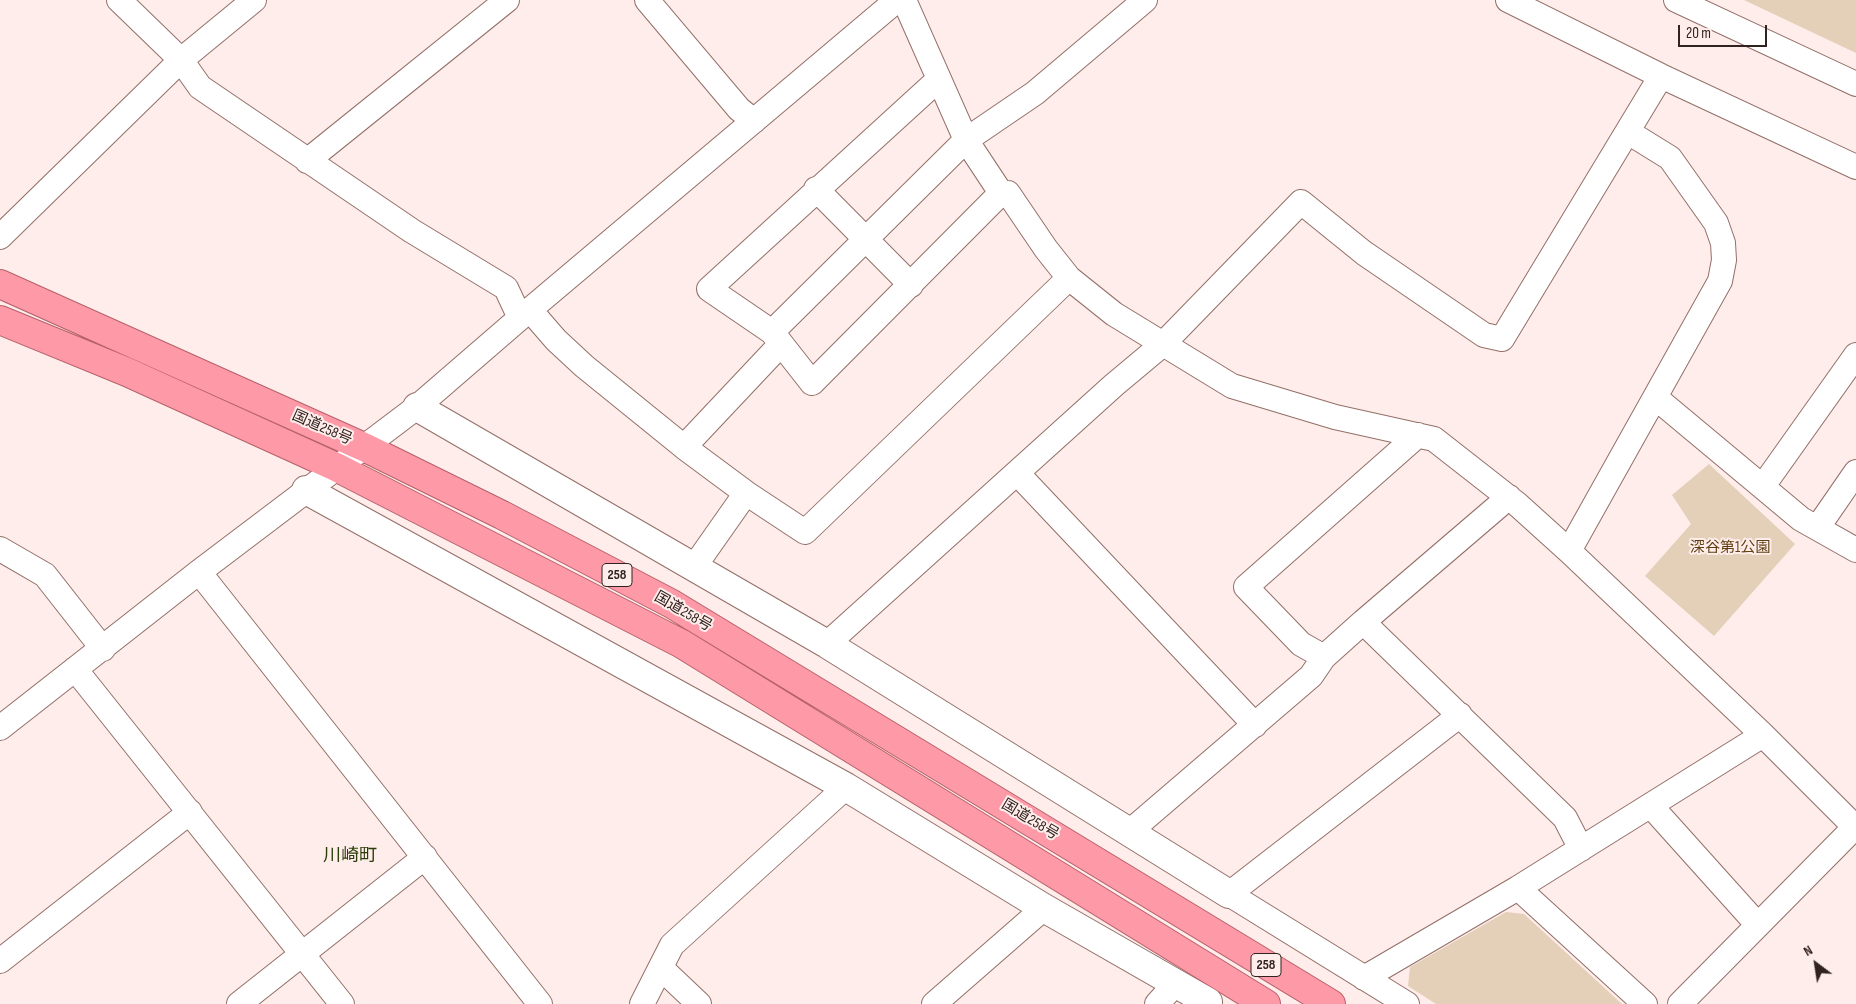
<!DOCTYPE html>
<html>
<head>
<meta charset="utf-8">
<style>
  body { margin:0 }
  #map { position:relative; width:1856px; height:1004px; overflow:hidden; background:#feedea; font-family:"Sofia Sans Condensed",sans-serif }
  canvas { display:block }
  .north { position:absolute; left:1791px; top:939px; width:50px; height:50px; -webkit-text-stroke:4px #feedea; paint-order:stroke; rotate:329deg; font-size:14px; font-weight:700; line-height:20px; text-align:center; color:#30221f }
  .north::after { content:''; display:block; margin:auto; width:18px; height:22px; background:#30221f; clip-path:polygon(50% 0,100% 100%,50% 72%,0 100%) }
  .scale { position:absolute; left:1678px; top:25px; width:89px; height:22px; box-sizing:border-box; border:2px solid #30221f; border-top:0; padding-left:6px; font-size:15px; line-height:18px; white-space:nowrap; color:#30221f; -webkit-text-stroke:4px #feedea; paint-order:stroke }
</style>
</head>
<body>
<div id="map">
<canvas width="1856" height="1004"></canvas>
<div class="north">N</div>
<div class="scale">20 m</div>
</div>
<script>
const ctx = document.querySelector('canvas').getContext('2d');
ctx.lineJoin = 'round';
function paint(path, color) {
  ctx.fillStyle = color;
  ctx.fill(path, 'evenodd');
}
function shape(rows) {
  const path = new Path2D();
  for (const r of rows) {
    path.moveTo(r[0], r[1]);
    for (let i = 2; i < r.length; i += 2) path.lineTo(r[i], r[i + 1]);
  }
  return path;
}
function strokePath(path, color, width, dash) {
  ctx.strokeStyle = color;
  ctx.lineWidth = width;
  ctx.lineCap = dash ? 'butt' : 'round';
  ctx.setLineDash(dash || []);
  ctx.stroke(path);
}
function label(font, color, halo, rows, align = 'center') {
  ctx.font = font + ' "Sofia Sans Condensed","Noto Sans JP",sans-serif';
  ctx.lineWidth = 4;
  ctx.setLineDash([]);
  ctx.textBaseline = 'middle';
  ctx.strokeStyle = halo;
  ctx.fillStyle = color;
  for (const [text, x, y, turn = 0] of rows) {
    ctx.save();
    ctx.translate(x, y);
    ctx.rotate((+turn || 0) * Math.PI / 180);
    ctx.textAlign = isNaN(turn) ? turn : align;
    if (halo) ctx.strokeText(text, 0, 0);
    ctx.fillText(text, 0, 0);
    ctx.restore();
  }
}
paint(shape([
  [1744,0,1856,0,1856,53],
  [1709,464,1795,544,1714,636,1645,576,1691,524,1672,495],
  [1506,912,1524,914,1622,1004,1436,1004,1408,986,1410,967]
]), '#e4cfb8');
const minor = shape([
  [119,0,181,60,200,87,412,231,506,288,520,318],
  [647,0,739,109,754,121],
  [904,0,966,140,1001,193,1008,193,1046,249,1069,278,1114,314,1232,386,1335,417,1434,439,1517,504,1569,551,1763,735,1855,827],
  [1508,0,1661,76,1856,167],
  [1676,0,1856,84],
  [939,79,709,289,772,332,812,383,1001,193],
  [307,161,507,0],
  [816,189,911,285],
  [0,237,181,60,254,0],
  [530,310,556,340,584,366,684,447,746,493,805,532,1069,278],
  [772,332,966,140,1035,93,1145,0],
  [1656,398,1801,519,1856,550],
  [684,447,781,344],
  [1017,473,1255,725],
  [1763,486,1856,355],
  [1818,527,1856,472],
  [0,549,45,575,103,649],
  [1569,551,1720,281,1724,260,1723,243,1716,223,1670,158,1628,132],
  [694,567,746,493],
  [199,572,540,1004],
  [1363,622,1565,818,1581,849],
  [827,644,1114,385,1163,344,1301,202,1364,253,1484,335,1502,339,1661,76],
  [1324,657,1301,644,1246,587,1418,435],
  [75,669,342,1004],
  [0,728,199,572,417,407,520,318,897,0],
  [1651,806,1757,924],
  [1128,833,1311,676,1324,657,1363,622,1509,497],
  [1518,888,1645,1004],
  [0,961,190,812],
  [661,968,699,1004],
  [1364,978,1518,888,1763,735],
  [239,1004,425,857],
  [642,1004,672,945,846,787],
  [934,1004,1044,908],
  [1157,1004,1176,983],
  [1407,1004,1229,894,1460,715],
  [1680,1004,1856,826]
]);
const tertiary = shape([
  [417,407,827,644,1229,894],
  [306,490,846,787,1044,908,1208,1002]
]);
const trunk = shape([
  [0,284,366,448,502,515,672,604,1331,1004],
  [0,320,127,372,336,467,682,644,1266,1004]
]);
strokePath(minor, '#936f68', 26);
strokePath(tertiary, '#936f68', 30);
strokePath(trunk, '#b6606a', 30);
strokePath(minor, '#fff', 24);
strokePath(tertiary, '#fff', 28);
strokePath(trunk, '#fe9aa8', 28);
for (const [x, y, w] of [
  [617,575,30],
  [1266,965,30]
]) {
  const box = new Path2D();
  box.roundRect(x - w / 2, y - 11.5, w, 23, 4);
  ctx.fillStyle = '#feedea';
  ctx.fill(box);
  strokePath(box, '#30221f', 1);
}
label('bold 14px', '#30221f', null, [
  ["258",617,575],
  ["258",1266,965]
]);
label('15px', '#30221f', '#feedea', [
  ["国道258号",322,428,24],
  ["国道258号",683,612,30],
  ["国道258号",1030,820,31]
]);
label('15px', '#603f12', '#feedea', [
  ["深谷第1公園",1730,548]
]);
label('18px', '#2a3e09', '#feedea', [
  ["川崎町",350,856]
]);
</script>
</body>
</html>
